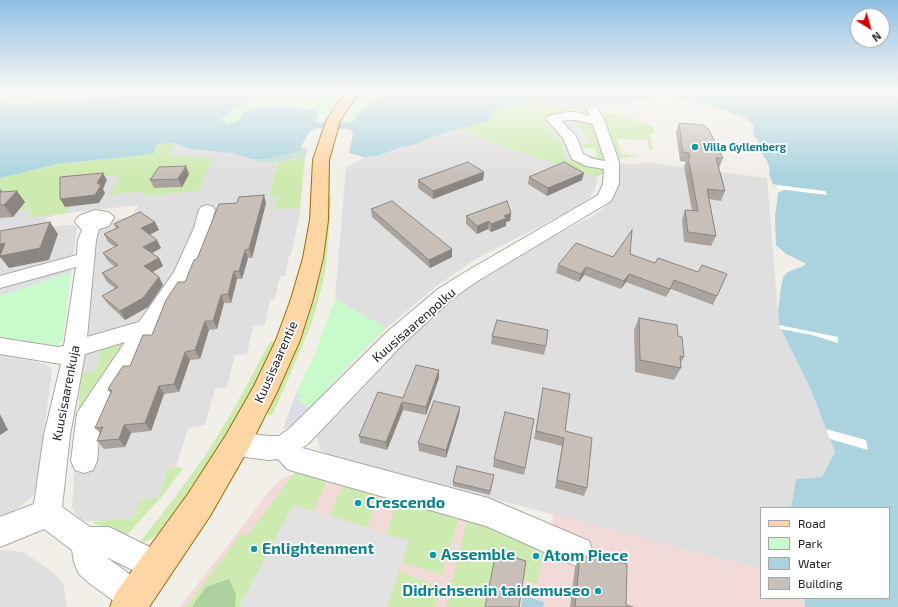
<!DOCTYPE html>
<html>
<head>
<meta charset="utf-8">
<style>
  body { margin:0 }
  #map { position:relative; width:898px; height:607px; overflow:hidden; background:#f2efe9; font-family:"Exo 2",sans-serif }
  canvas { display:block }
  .legend { position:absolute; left:760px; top:507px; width:130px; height:92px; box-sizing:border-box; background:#fff; border:1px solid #a7a7a7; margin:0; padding:5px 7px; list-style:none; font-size:12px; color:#222 }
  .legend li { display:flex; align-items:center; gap:8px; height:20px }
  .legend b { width:20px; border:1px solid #a7a7a7 }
  .north { position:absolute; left:850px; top:8px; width:40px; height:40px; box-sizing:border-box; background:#fff; border:1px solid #a7a7a7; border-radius:50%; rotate:143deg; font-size:11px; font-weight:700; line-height:16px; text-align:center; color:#222 }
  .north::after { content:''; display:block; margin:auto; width:14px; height:18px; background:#d40000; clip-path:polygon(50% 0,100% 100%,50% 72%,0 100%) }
</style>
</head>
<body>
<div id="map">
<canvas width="898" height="607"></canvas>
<ul class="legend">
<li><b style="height:5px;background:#fcd6a4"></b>Road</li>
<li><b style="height:11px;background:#c8facc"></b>Park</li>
<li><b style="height:11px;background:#aad3df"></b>Water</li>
<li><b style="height:11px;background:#c7bfb8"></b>Building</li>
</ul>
<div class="north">N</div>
</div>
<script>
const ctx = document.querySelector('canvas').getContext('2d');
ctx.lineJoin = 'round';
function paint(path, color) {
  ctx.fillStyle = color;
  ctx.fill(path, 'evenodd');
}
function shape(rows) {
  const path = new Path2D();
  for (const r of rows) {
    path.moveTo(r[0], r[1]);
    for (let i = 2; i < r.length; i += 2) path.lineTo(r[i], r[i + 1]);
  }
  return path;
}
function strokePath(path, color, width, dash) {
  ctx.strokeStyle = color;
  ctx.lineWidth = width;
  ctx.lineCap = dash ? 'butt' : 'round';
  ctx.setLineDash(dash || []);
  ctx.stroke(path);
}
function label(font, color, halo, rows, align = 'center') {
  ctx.font = font + ' "Exo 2",sans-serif';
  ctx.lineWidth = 3.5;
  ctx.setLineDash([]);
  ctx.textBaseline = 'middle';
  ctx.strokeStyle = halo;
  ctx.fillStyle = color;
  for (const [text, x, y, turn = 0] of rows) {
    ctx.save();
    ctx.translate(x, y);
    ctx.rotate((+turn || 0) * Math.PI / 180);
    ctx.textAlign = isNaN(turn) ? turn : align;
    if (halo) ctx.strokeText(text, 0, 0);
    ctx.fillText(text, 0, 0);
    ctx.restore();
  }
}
paint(shape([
  [460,129,489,142,597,177,596,186,591,196,579,206,474,260,438,285,386,328,335,299,346,168,364,157,378,156,398,148,421,143,424,140,445,133],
  [175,143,190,149,232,153,252,159,278,155,269,195,277,196,274,209,299,208,297,218,299,218,291,255,289,256,285,276,280,276,275,299,270,300,265,325,253,326,247,354,235,355,227,387,215,389,205,425,188,428,176,467,167,469,159,497,139,501,133,518,107,521,84,521,77,516,72,507,81,374,96,230,109,221,131,216,139,205,59,214,46,218,47,227,69,225,75,225,77,227,71,272,0,296,0,178],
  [651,163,767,178,779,325,811,390,835,452,822,477,796,479,791,508,761,508,761,569,330,456,320,450,317,437,324,428,359,393,412,335,462,291,518,254,593,216,603,209,611,200,617,190,617,164],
  [0,354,44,364,50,367,52,372,36,487,33,496,13,512,0,516],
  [0,550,23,552,52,571,63,583,67,607,0,607]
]), '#e0dfdf');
paint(shape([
  [297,473,551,538,553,514,761,569,761,598,804,598,805,607,180,607,272,488,281,479]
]), '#f2dad9');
paint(shape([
  [525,104,584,105,594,119,587,116,543,124,562,142,604,168,604,173,597,177,489,142,460,129,490,119,494,108],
  [602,113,616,114,630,117,653,127,655,132,650,135,653,149,650,151,647,140,617,139,621,154,639,156,616,159,609,132,600,114],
  [568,118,594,122,606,162,582,156,597,157,596,149,581,148,579,144,593,143],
  [175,143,171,156,212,158,199,191,143,196,145,191,110,195,120,175,64,180,67,213,27,218,33,209,18,210,0,197,0,178,57,164,152,154,157,144],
  [305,158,299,218,297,219,299,208,274,209,277,196,269,196,277,162],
  [331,196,328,248,324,278,312,323,279,400,272,415,268,415,267,411,294,353,307,318,318,281,323,254,327,197],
  [136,336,84,408,78,409,81,374,98,369,101,346],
  [270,342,274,342,261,373,222,444,162,530,151,539,136,547,176,496,205,456,231,414],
  [176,467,183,468,164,494,124,538,92,522,133,518,139,501,159,497,167,469],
  [298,468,323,477,326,483,313,511,293,505,239,607,186,607,242,533,247,536],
  [345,482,381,493,367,527,329,515],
  [398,498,461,512,442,575,402,562,409,541,386,534],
  [470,514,545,550,537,584,521,579,485,607,446,607,467,520],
  [399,571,440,587,435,607,387,607]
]), '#cdebb0');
paint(shape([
  [229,579,236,595,235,607,192,607,206,587]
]), '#add19e');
paint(shape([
  [299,147,308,149,305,158,277,162,255,162,258,159]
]), '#c6e0d4');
paint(shape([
  [0,91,152,91,134,93,113,99,14,104,0,101],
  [244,91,350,91,331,115,319,115,315,110,291,106,268,109,266,106,260,106,243,113,238,121,234,123,223,123,221,120,235,107,253,99],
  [371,91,394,91,370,105,354,121,345,123,355,106],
  [71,272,63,339,59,345,52,348,0,339,0,296],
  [335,299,386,328,346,368,310,408,297,401,296,393,313,358]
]), '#c8facc');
paint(shape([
  [568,118,593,143,580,144,582,156,581,163,563,159,562,142,543,124,554,123],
  [293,505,409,541,387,607,239,607]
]), '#e2e2e2');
paint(shape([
  [296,393,302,394,297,401,310,408,320,397,324,398,294,426,283,429]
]), '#dddde8');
paint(shape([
  [152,91,244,91,254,99,235,107,221,120,228,124,238,121,243,113,249,110,264,105,268,109,273,106,284,106,315,110,319,115,316,121,320,123,349,123,354,121,361,110,394,91,569,91,579,92,583,91,898,91,898,607,805,607,804,598,889,598,889,508,791,508,796,479,822,477,835,452,811,390,779,325,778,312,781,287,783,277,788,272,804,266,805,263,786,254,776,245,775,217,778,193,784,190,783,187,773,184,769,174,770,169,767,161,758,148,757,143,759,142,754,136,753,124,747,119,711,105,671,97,657,97,628,102,616,103,607,101,603,103,584,105,525,104,495,108,489,121,445,133,424,140,421,143,398,148,378,156,364,157,349,153,353,134,352,131,349,129,316,128,310,131,302,145,300,151,265,159,252,159,232,153,190,149,175,143,157,144,153,154,57,164,0,178,0,101,14,104,113,99,134,93],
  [523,596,544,602,543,607,521,607]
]), '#aad3df');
paint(shape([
  [777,185,825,191,827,195,779,189],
  [779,325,838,337,838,343,812,335,781,329],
  [826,429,866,440,868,450,830,439]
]), '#fff');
const minor = shape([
  [593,106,597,107,605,122,619,162,619,184,611,201,476,282,452,299,403,344,308,444,302,448,488,498,589,541,593,552,589,563,578,567,486,526,296,472,287,469,278,459,269,460,236,456,227,452,223,444,227,436,236,432,269,436,279,436,290,428,387,332,438,289,462,274,598,195,603,184,604,169,586,166,572,159,563,138,546,119,548,116,567,112,576,112,590,116,587,110,589,107,593,106],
  [567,120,576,120,593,124,605,161,594,159,583,154,576,136,561,121,567,120],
  [207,205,213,207,215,210,210,228,192,273,101,415,97,461,93,470,84,473,75,470,71,461,77,413,125,342,85,354,70,435,62,507,90,527,109,527,168,556,172,567,168,578,157,582,106,557,146,586,151,597,147,607,122,607,89,583,78,573,74,562,72,550,44,529,0,547,0,517,34,504,44,435,61,364,0,354,0,338,58,347,64,346,76,267,0,288,0,276,77,255,78,240,82,230,75,222,77,218,81,215,95,210,108,212,114,217,109,226,99,229,96,240,87,337,139,322,174,272,194,228,199,210,201,207,207,205]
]);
const major = shape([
  [349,91,362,91,350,105,340,121,329,160,328,220,323,258,313,299,300,340,277,392,246,453,210,516,149,607,110,607,115,594,188,494,226,435,254,386,276,340,291,299,303,258,310,220,313,160,326,121,340,100,349,91]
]);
strokePath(minor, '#a9a9a9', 2);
strokePath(major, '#a06b00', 2);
paint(minor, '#fff');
paint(major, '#fcd6a4');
paint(shape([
  [679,123,723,158,719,168,725,191,721,201,709,199,716,236,711,246,684,242,682,220,685,210,692,211,684,166,686,162,680,161,676,132],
  [186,166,189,174,182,187,154,188,150,180],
  [484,172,483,180,433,199,418,188,418,180],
  [529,177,582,180,547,196,528,184],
  [0,188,3,192,25,202,13,217,0,218],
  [266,203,252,258,248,258,242,279,237,279,231,303,224,303,217,329,209,330,200,359,190,360,179,392,164,394,151,431,131,433,125,447,104,449,97,441,100,433,95,428,111,394,108,390,130,366,152,335,185,282,197,259],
  [371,209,452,249,452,257,430,268,372,217],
  [511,213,510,221,506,222,506,226,491,232,488,229,477,234,466,224,466,216],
  [155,222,159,230,150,234,161,248,152,253,159,258,163,266,153,272,159,277,163,285,148,307,125,320,108,304,102,296,116,289,107,282,102,273,115,267,108,261,103,253,115,247,108,242,104,234,116,228,114,224],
  [630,254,717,296,713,305,671,289,666,297,626,282,621,289,584,275,579,282,556,273,558,265],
  [639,318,678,336,684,357,680,364,681,368,674,380,635,372,634,330],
  [492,336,546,346,544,355,491,344],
  [439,378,426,415,403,410,387,450,360,443,359,436,403,398],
  [543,388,565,431,587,488,584,496,555,488,562,446,534,439],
  [460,407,459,415,446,458,419,451,418,443],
  [534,419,524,475,493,467,494,459],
  [494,475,490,495,453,486,453,482],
  [580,555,626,605,633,607,570,607,575,567]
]), '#aba49e');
paint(shape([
  [186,166,189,174,182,187,178,179],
  [484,172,483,180,433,199,433,191],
  [103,173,107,180,103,189,105,193,99,203,65,207,60,199,97,183],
  [584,173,582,180,547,196,548,188],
  [17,191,25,202,13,217,4,205],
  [264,195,266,203,252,258,249,249],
  [511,213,510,221,506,222,506,226,491,232,491,224,504,216],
  [489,221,488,229,477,234,477,226],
  [50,222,58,234,49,260,9,268,1,258,0,258,0,244],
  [155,222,159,230,145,237,141,228],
  [157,240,161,248,148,255,143,247],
  [452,249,452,257,430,268,429,260],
  [245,250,248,258,242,279,239,271],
  [159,258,163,266,149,274,144,266],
  [586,267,584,275,579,282,581,274],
  [234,271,237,279,231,303,228,294],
  [629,274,626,282,621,289,624,281],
  [159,277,163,285,148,307,125,320,120,311],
  [221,295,224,303,217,329,213,321],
  [205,321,209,330,200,359,195,350],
  [185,352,190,360,179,392,174,384],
  [439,370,439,378,426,415,426,407],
  [159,386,164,394,151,431,145,423],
  [402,402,403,410,387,450,386,442],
  [460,407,459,415,446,458,446,450],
  [0,414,8,430,0,435],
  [124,425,131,433,125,447,119,439]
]), '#8b8681');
const building = shape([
  [679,123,704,125,706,128,708,128,723,158,716,158,725,191,707,189,716,236,688,232,685,210,698,211,688,157,690,157,689,153,683,152,679,123],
  [468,162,484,172,433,191,418,180,468,162],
  [564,162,584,173,548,188,529,177,564,162],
  [186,166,178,179,150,180,159,167,186,166],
  [103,173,97,183,101,185,95,195,60,199,60,177,103,173],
  [17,191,4,205,0,205,0,192,17,191],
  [264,195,249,249,245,250,239,271,234,271,228,294,221,295,213,321,205,321,195,350,185,352,174,384,159,386,145,423,124,425,119,439,97,441,103,427,95,428,112,390,108,390,109,387,123,366,130,366,143,335,152,335,166,300,178,282,185,282,194,260,197,259,219,204,237,203,239,197,264,195],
  [392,201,452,249,429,260,371,209,392,201],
  [507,201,511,213,504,216,507,218,491,224,489,221,477,226,466,216,507,201],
  [140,212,155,222,141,228,157,240,143,247,159,258,144,266,159,277,143,298,120,311,102,296,118,287,102,273,118,265,103,253,118,245,104,234,119,227,114,224,140,212],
  [50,222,40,248,0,256,5,243,0,244,0,231,50,222],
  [632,230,630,254,655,263,658,258,698,272,702,265,727,274,717,296,674,280,670,289,629,274,624,281,586,267,581,274,558,265,576,243,613,257,632,230],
  [639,318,677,325,678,336,682,337,684,357,680,356,681,368,640,360,639,318],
  [497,320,548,330,546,346,492,336,497,320],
  [416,365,439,370,426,407,402,402,386,442,359,436,378,392,403,398,416,365],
  [543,388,570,394,565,431,592,438,587,488,557,480,564,438,536,431,543,388],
  [434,401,460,407,446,450,418,443,434,401],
  [505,412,534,419,525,468,494,459,505,412],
  [457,466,494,475,490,491,453,482,457,466],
  [496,552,526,561,519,607,485,607,496,552],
  [591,554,627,564,626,605,633,607,575,607,580,555,585,557,591,554]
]);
paint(building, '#c7bfb8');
strokePath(building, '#8b8681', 1);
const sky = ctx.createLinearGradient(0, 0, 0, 176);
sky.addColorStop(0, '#8fc0e4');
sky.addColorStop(0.52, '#f9f8f5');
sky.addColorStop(1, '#f9f8f500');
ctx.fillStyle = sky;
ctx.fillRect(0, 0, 898, 176);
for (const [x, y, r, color] of [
  [695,147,4,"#0f9aa8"],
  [358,503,4,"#0f9aa8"],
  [254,549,4,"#0f9aa8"],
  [433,555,4,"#0f9aa8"],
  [536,556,4,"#0f9aa8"],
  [598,591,4,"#0f9aa8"]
]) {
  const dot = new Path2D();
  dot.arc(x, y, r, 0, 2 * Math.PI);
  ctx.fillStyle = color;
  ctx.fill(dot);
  strokePath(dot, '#fff', 1.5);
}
label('bold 11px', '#0d838f', '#fff', [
  ["Villa Gyllenberg",703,147]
], 'left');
label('13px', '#222', '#fff', [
  ["Kuusisaarenpolku",414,325,-41],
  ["Kuusisaarentie",276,362,-66],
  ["Kuusisaarenkuja",66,393,-79]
]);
label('bold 16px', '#0d838f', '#fff', [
  ["Crescendo",366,503],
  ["Enlightenment",262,549],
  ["Assemble",441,555],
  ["Atom Piece",544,556],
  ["Didrichsenin taidemuseo",590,591,"right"]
], 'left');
</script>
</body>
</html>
